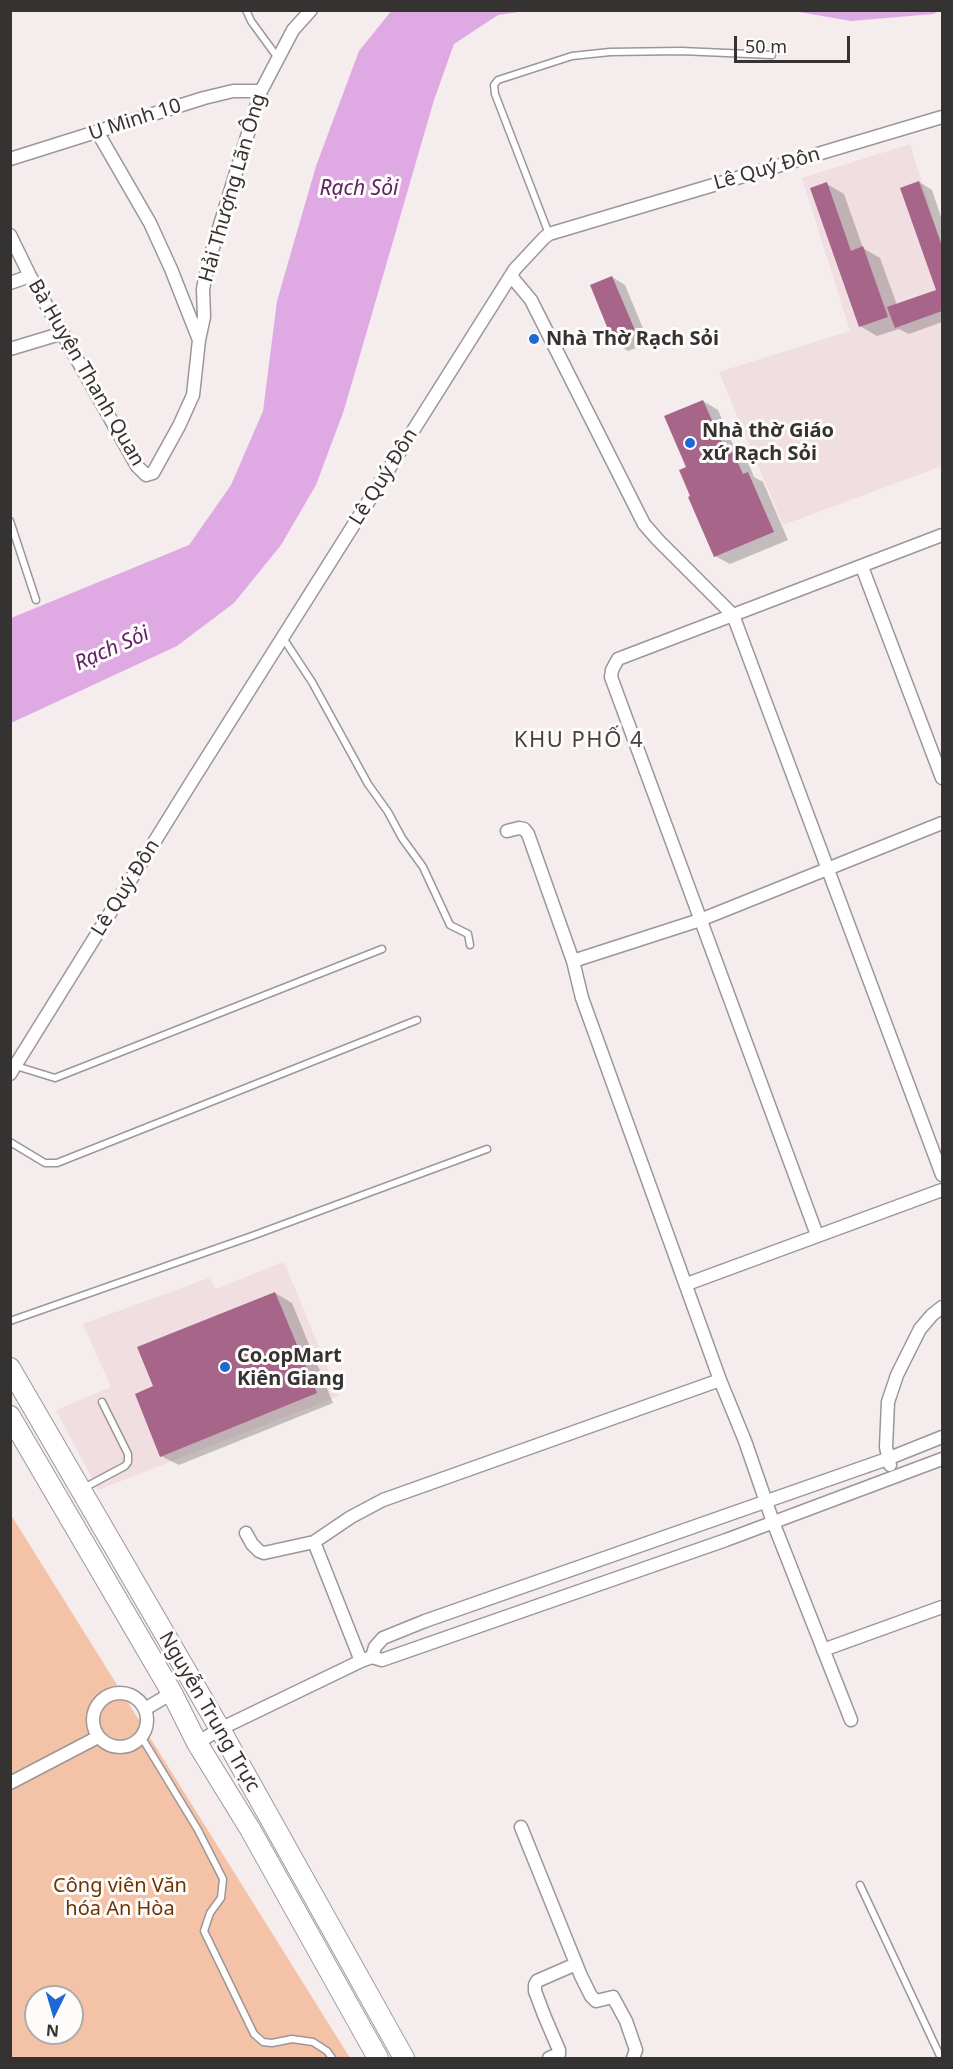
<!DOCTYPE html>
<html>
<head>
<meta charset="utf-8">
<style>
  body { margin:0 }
  #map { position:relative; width:953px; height:2069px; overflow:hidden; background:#f4eced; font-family:"Noto Sans",sans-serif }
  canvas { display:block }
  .frame { position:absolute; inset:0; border:12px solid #353232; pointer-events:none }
  .north { position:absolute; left:24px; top:1985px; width:60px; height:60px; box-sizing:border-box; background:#fefbfb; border:2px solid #aeabab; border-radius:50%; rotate:185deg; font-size:16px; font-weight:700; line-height:24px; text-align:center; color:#353232 }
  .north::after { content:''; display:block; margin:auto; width:21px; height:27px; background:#1e68d3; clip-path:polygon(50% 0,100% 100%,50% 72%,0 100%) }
  .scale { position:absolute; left:734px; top:36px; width:116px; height:27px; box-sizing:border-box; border:3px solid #353232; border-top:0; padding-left:8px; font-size:18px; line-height:21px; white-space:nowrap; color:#353232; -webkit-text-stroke:4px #fefbfb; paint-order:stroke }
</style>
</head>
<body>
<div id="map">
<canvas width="953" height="2069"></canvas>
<div class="frame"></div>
<div class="north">N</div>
<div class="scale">50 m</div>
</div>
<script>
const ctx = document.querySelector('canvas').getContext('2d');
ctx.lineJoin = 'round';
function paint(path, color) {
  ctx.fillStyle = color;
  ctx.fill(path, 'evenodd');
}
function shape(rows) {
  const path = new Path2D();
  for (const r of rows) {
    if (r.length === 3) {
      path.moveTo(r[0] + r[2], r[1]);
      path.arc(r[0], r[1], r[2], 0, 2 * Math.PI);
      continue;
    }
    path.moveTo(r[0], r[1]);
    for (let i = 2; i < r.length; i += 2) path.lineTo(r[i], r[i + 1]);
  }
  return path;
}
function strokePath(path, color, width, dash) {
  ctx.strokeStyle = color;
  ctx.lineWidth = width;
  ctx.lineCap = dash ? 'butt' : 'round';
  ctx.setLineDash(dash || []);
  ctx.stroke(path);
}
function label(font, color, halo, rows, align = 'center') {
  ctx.font = font + ' "Noto Sans",sans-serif';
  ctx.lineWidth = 6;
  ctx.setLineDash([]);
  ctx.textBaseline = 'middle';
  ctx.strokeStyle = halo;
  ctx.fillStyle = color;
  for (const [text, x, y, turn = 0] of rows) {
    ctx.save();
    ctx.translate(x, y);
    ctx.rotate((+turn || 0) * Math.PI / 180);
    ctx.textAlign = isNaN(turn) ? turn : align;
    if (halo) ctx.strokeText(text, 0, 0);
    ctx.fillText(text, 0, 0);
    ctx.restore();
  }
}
paint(shape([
  [910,144,942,246,942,466,783,525,719,372,850,331,802,178],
  [284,1262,339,1396,98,1490,56,1410,111,1387,83,1324,209,1278,216,1289]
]), '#f0dee1');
paint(shape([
  [11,1515,350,2058,11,2058],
  [36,1997,72,1997,72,2033,36,2033]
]), '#f4c3a7');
paint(shape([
  [392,10,525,11,498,15,454,44,434,100,344,410,316,485,281,545,234,603,177,646,11,723,11,618,189,545,231,485,263,411,277,301,316,166,359,51],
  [942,10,933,14,851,21,793,11]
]), '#dfaae3');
paint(shape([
  [919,182,932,190,942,220,942,322,909,334,899,329,877,336,860,326,827,184,844,194,863,248,880,258,897,305,938,290],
  [612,277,625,285,649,343,628,351,616,343,592,285],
  [703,401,718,410,738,456,748,462,754,477,763,482,788,540,730,564,715,556,688,467],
  [275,1293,292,1303,333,1403,179,1465,161,1456]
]), '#0003');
paint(shape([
  [919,181,942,246,942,311,895,328,887,307,936,290,900,188],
  [827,182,851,251,863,246,888,317,859,327,810,188],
  [612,276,637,335,614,344,590,285],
  [703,400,727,454,733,452,743,474,748,472,774,532,714,557,688,497,690,496,679,470,686,467,664,416],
  [275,1292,317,1393,160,1457,135,1394,153,1386,137,1347]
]), '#a7658a');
const lane = shape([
  [246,10,251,21,278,58],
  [549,234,495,94,494,85,498,80,572,56,610,52,681,51,772,55],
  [10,521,36,600],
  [283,638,312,682,368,784,388,812,402,838,423,867,450,925,468,934,470,945],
  [16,1066,55,1078,382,949],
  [10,1142,45,1163,57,1163,417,1020],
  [10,1321,252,1236,487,1149],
  [82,1489,125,1466,128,1462,128,1454,102,1402],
  [142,1738,198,1830,223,1879,221,1898,210,1913,204,1931,254,2034,263,2042,272,2043,292,2039,313,2042,327,2051,332,2058],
  [860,1885,941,2058]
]);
const street = shape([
  [98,133,150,223,171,269,199,340],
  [10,159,204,98,233,91,261,91],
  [10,235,30,276,137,466,146,475,153,473,179,426,193,395,199,340,204,317,203,289,208,264,261,91,293,30,311,10],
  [511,276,531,300,644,524,658,540,733,615,942,1175],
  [10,283,30,276],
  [10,349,63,333],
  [862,567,942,778],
  [507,831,519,828,524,829,528,834,573,961,582,998,720,1380,745,1441,773,1522,851,1720],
  [573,961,700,920,942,823],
  [10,1074,194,778,515,269,544,238,549,234,942,117],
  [817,1235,611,677,612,670,618,659,942,535],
  [687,1284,942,1190],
  [890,1465,886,1447,888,1402,897,1375,920,1329,932,1315,942,1307],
  [246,1533,252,1544,259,1551,264,1553,314,1542],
  [823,1650,942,1607],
  [372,1657,375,1647,383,1638,425,1621,887,1459,942,1437],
  [361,1661,314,1542,351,1517,383,1500,720,1380],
  [120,1720,27],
  [145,1709,172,1693],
  [197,1743,220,1729,361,1661,372,1657,382,1660,726,1540,942,1459],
  [10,1783,98,1737],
  [521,1827,581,1976,591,1996,596,2001,613,1997,626,2021,636,2050,633,2058],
  [549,2058,559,2054,559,2050,544,2015,535,1991,535,1985,537,1981,576,1964]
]);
const primary = shape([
  [10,1368,220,1729,404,2058],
  [10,1416,172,1693,197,1743,250,1829,378,2058]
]);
strokePath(lane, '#9d9697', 9);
strokePath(street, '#9d9697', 15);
strokePath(primary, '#9d9697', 22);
strokePath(lane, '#fff', 6);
strokePath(street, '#fff', 12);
strokePath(primary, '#fff', 20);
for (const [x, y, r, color] of [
  [534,339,6,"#1e68d3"],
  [690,443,6,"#1e68d3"],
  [225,1367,6,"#1e68d3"]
]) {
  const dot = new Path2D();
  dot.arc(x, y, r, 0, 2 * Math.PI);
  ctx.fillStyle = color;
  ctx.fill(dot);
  strokePath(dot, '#fefbfb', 2);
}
label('20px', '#353232', '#fefbfb', [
  ["U Minh 10",135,120,-18],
  ["Lê Quý Đôn",767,169,-16],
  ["Hải Thượng Lãn Ông",233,188,-74],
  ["Bà Huyện Thanh Quan",86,373,60],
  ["Lê Quý Đôn",384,477,-58],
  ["Lê Quý Đôn",126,888,-58],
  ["Nguyễn Trung Trực",209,1712,60]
]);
label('bold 20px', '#353232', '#fefbfb', [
  ["Nhà Thờ Rạch Sỏi",546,339],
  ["Nhà thờ Giáo",702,431],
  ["xứ Rạch Sỏi",702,454],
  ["Co.opMart",237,1356],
  ["Kiên Giang",237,1379]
], 'left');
label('20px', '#6f3300', '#fefbfb', [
  ["Công viên Văn",120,1886],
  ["hóa An Hòa",120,1909]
]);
label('italic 21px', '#5f2165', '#fefbfb', [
  ["Rạch Sỏi",359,189],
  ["Rạch Sỏi",112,649,-24]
]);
ctx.letterSpacing = '1.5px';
label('22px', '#484142', '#fefbfb', [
  ["KHU PHỐ 4",579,741]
]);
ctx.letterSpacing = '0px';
</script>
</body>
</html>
